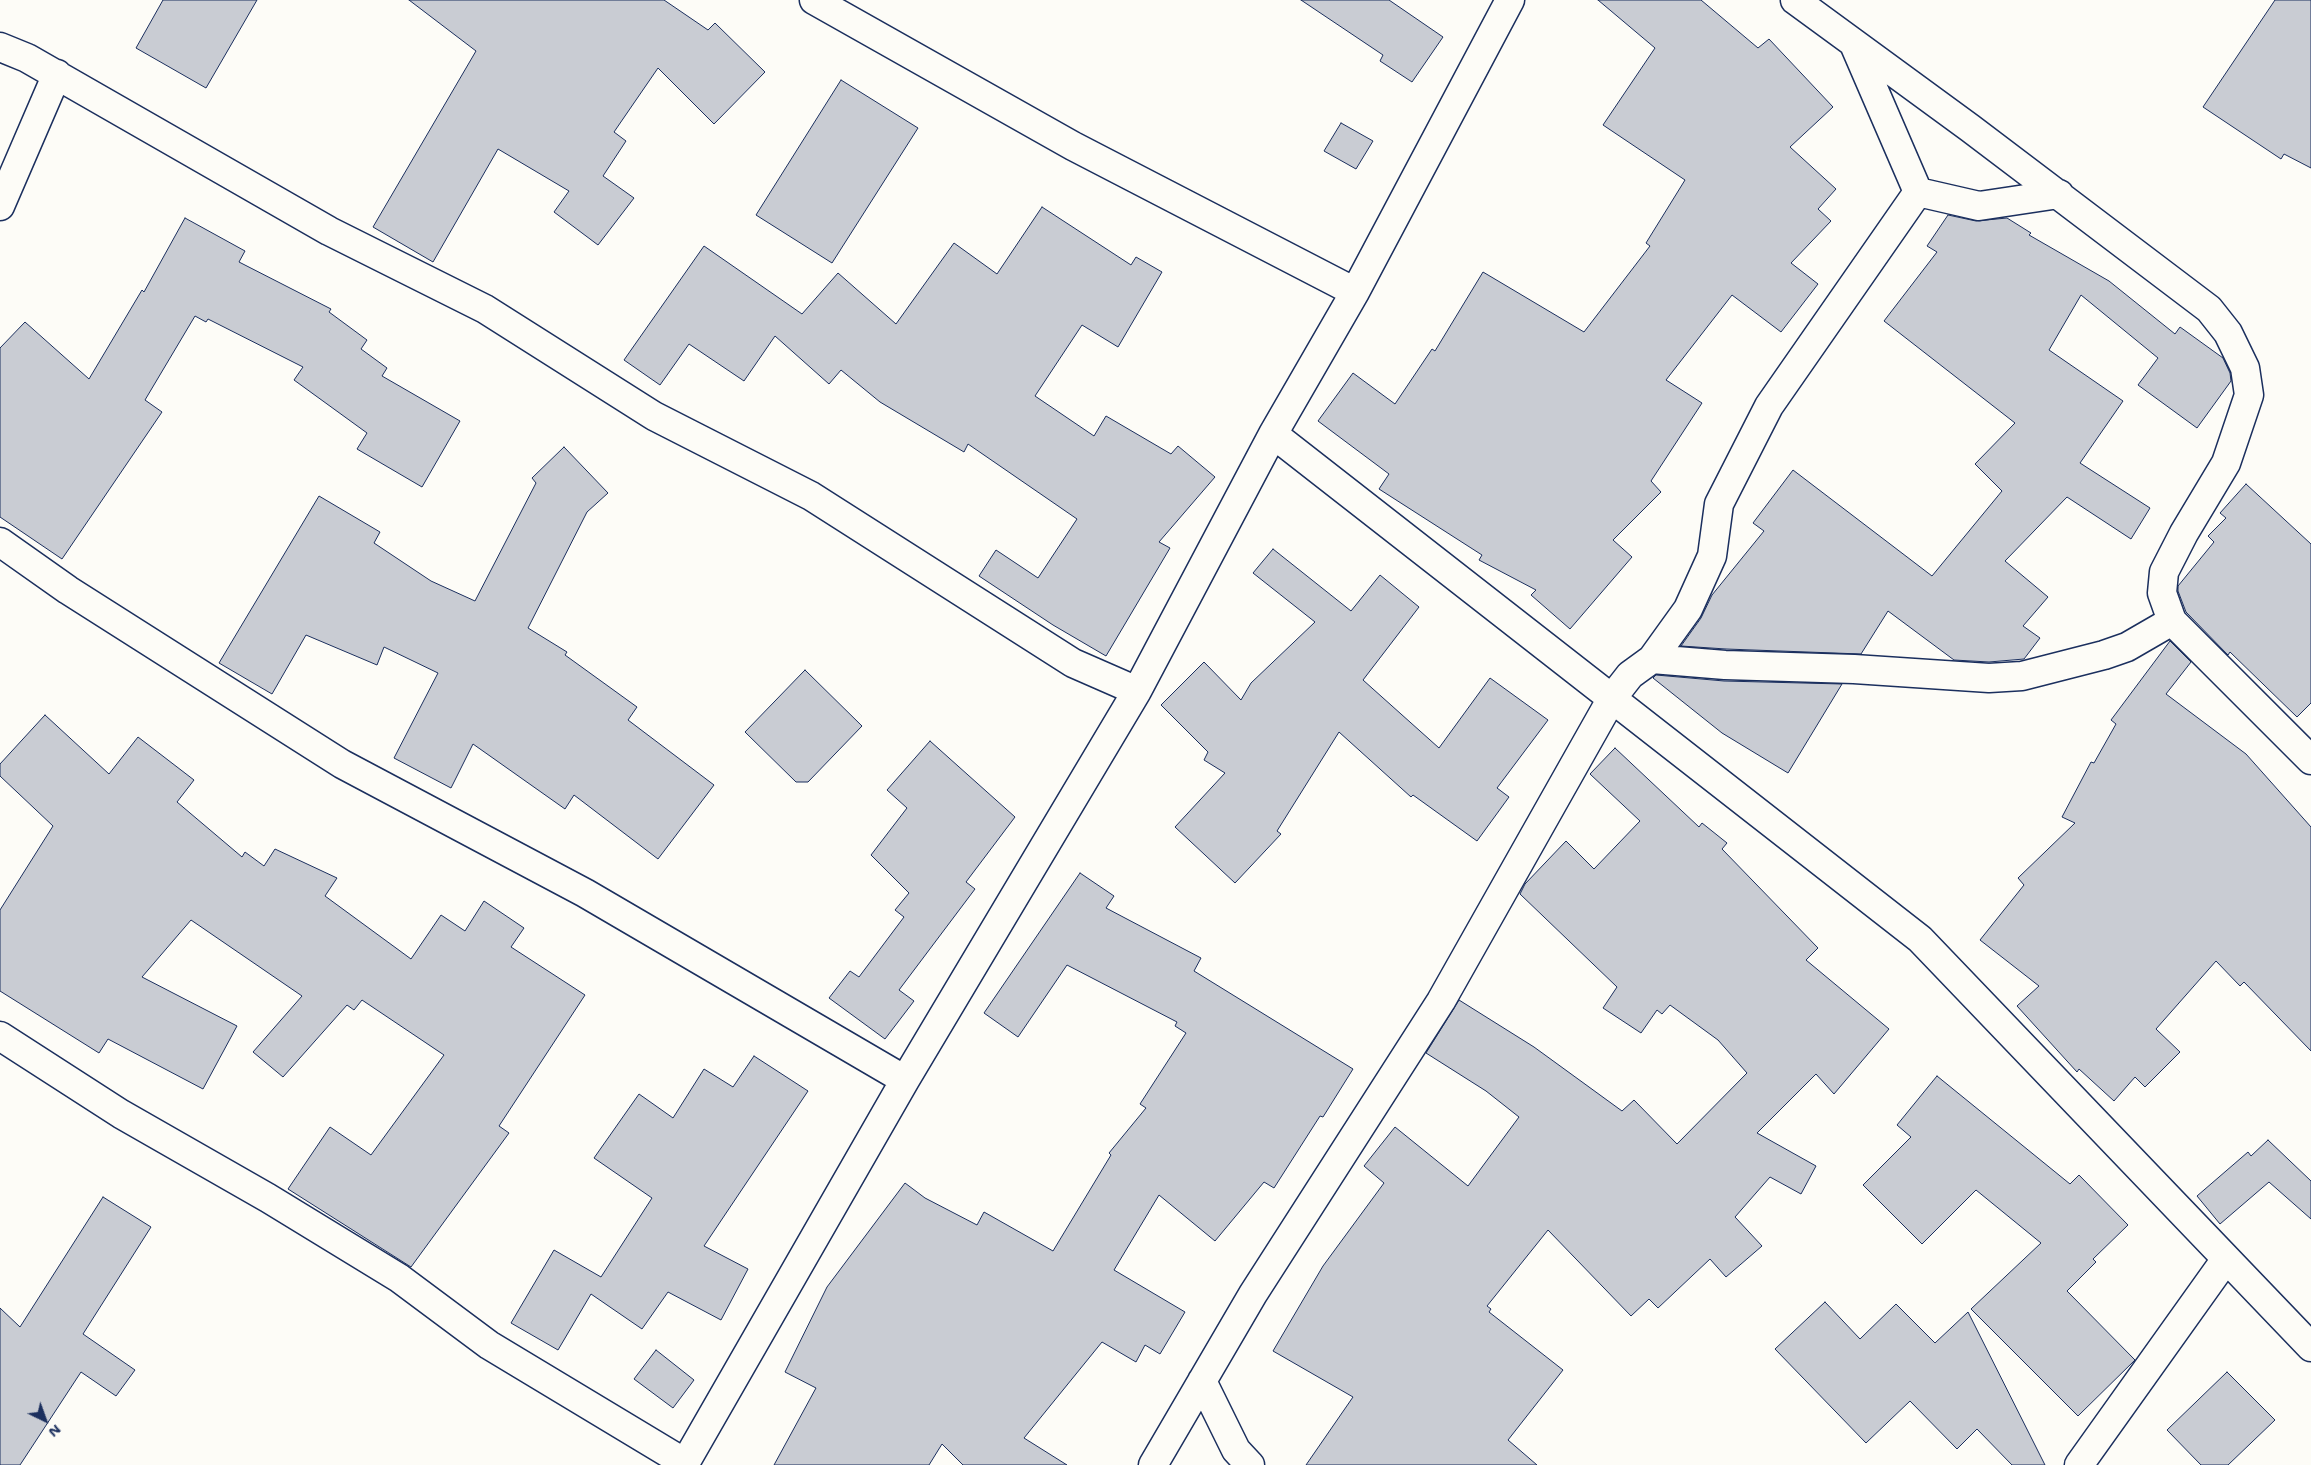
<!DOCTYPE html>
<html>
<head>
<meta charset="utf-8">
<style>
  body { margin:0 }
  #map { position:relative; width:2311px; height:1465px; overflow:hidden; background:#fdfcf7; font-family:"Shantell Sans",sans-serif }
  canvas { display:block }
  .north { position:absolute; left:20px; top:1395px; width:50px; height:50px; -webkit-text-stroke:4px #fdfcf7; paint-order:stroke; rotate:138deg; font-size:14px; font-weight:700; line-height:20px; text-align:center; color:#1b2f5e }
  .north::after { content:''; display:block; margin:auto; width:18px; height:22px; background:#1b2f5e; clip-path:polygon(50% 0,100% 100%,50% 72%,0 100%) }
</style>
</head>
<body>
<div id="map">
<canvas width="2311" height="1465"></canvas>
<div class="north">N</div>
</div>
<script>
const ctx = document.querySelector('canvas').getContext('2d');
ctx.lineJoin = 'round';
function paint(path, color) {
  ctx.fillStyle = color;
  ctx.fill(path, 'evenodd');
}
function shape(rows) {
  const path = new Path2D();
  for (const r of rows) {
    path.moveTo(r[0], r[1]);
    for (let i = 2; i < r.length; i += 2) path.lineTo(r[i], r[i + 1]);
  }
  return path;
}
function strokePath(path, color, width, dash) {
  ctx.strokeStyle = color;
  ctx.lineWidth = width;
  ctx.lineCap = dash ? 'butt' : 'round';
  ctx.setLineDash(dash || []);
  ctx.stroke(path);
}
const building = shape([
  [163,0,257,0,206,88,136,48,163,0],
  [409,0,664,0,708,30,715,23,765,72,714,124,658,68,614,132,626,141,603,176,634,198,598,245,554,212,569,191,498,149,433,262,373,227,476,51,409,0],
  [1301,0,1389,0,1443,37,1412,82,1380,61,1383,55,1301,0],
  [1598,0,1701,0,1758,48,1769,39,1833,107,1790,147,1836,189,1818,209,1831,221,1791,263,1818,284,1781,332,1732,295,1666,380,1702,403,1651,481,1661,492,1613,540,1632,557,1570,629,1531,595,1536,590,1479,560,1482,555,1379,489,1389,474,1318,421,1353,373,1395,404,1432,349,1435,351,1483,272,1584,332,1650,246,1646,243,1685,180,1603,125,1655,48,1598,0],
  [2275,0,2311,0,2311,168,2284,154,2281,159,2203,107,2275,0],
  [841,80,918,128,832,263,756,215,841,80],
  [1341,123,1373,141,1356,169,1324,151,1341,123],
  [1042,207,1131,265,1136,257,1162,272,1118,347,1082,325,1035,396,1094,436,1106,416,1171,454,1178,446,1215,477,1159,542,1170,548,1106,656,1053,625,979,576,996,550,1038,578,1077,519,968,444,964,452,880,402,841,370,829,384,775,336,744,381,689,344,660,385,624,360,704,246,802,314,838,273,896,324,954,243,997,274,1042,207],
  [1948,215,1976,221,2007,218,2031,233,2029,235,2109,281,2175,334,2180,327,2223,358,2230,373,2231,381,2197,428,2138,385,2158,358,2081,295,2049,350,2123,401,2080,463,2150,508,2131,539,2067,497,2005,561,2048,597,2023,626,2040,638,2024,659,1989,662,1954,660,1888,611,1861,654,1726,649,1681,646,1701,618,1712,595,1764,531,1753,523,1793,470,1932,576,2002,491,1975,464,2015,423,1884,321,1937,252,1927,246,1948,215],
  [185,218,245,251,239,262,331,309,329,312,367,340,361,349,387,368,382,376,460,421,422,487,357,449,367,433,294,380,303,367,208,319,206,322,195,316,145,400,162,412,62,559,0,517,0,348,25,322,89,379,142,290,144,292,185,218],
  [564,447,608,493,587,512,528,628,567,652,565,655,637,707,628,720,714,785,658,859,574,795,565,809,473,744,451,788,394,758,438,673,384,647,377,665,306,635,272,694,219,663,319,496,380,532,374,543,431,581,475,601,536,483,532,478,564,447],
  [2246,484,2311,544,2311,703,2297,717,2230,652,2228,655,2186,612,2178,591,2178,586,2214,542,2208,536,2226,518,2220,513,2246,484],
  [1273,549,1351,611,1380,575,1419,607,1363,680,1439,748,1490,678,1548,720,1497,788,1509,797,1477,841,1413,795,1411,797,1339,732,1277,831,1281,834,1235,883,1175,827,1225,773,1204,760,1208,752,1161,705,1204,662,1241,700,1251,683,1315,622,1253,573,1273,549],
  [2170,641,2191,662,2166,694,2246,754,2311,827,2311,1051,2244,982,2240,986,2216,961,2156,1029,2180,1052,2145,1087,2135,1077,2114,1101,2079,1069,2077,1072,2017,1006,2039,986,1980,940,2024,885,2018,878,2075,823,2062,817,2091,762,2094,763,2116,724,2111,720,2170,641],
  [805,670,862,726,808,782,796,782,745,732,805,670],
  [1656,675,1724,681,1842,684,1788,773,1722,733,1653,678,1656,675],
  [45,715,109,774,138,737,194,780,177,802,242,857,245,852,264,866,275,849,337,878,325,896,411,959,441,915,465,931,484,901,524,928,511,947,585,995,499,1126,509,1133,411,1267,288,1189,330,1127,371,1155,444,1055,362,1000,354,1010,347,1005,283,1077,253,1052,302,996,191,920,142,977,237,1026,203,1089,108,1039,99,1053,0,991,0,910,53,826,0,776,0,764,45,715],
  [930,741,1015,817,966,882,975,889,899,990,914,1001,885,1039,829,998,850,971,859,977,904,917,895,910,909,893,871,855,907,808,887,790,930,741],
  [1615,748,1699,827,1702,823,1727,843,1722,849,1818,948,1806,960,1889,1029,1834,1094,1816,1074,1757,1133,1816,1166,1801,1194,1770,1177,1735,1217,1762,1246,1726,1277,1710,1259,1658,1308,1649,1299,1631,1316,1548,1230,1487,1306,1491,1309,1489,1312,1563,1370,1508,1440,1537,1465,1306,1465,1353,1397,1273,1351,1323,1266,1384,1183,1364,1166,1395,1127,1468,1186,1519,1117,1486,1091,1426,1053,1459,1000,1534,1047,1622,1111,1634,1100,1677,1144,1747,1073,1718,1040,1670,1005,1662,1014,1657,1010,1641,1033,1603,1008,1617,987,1520,894,1525,884,1566,841,1594,869,1640,821,1590,774,1615,748],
  [1080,873,1114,896,1106,908,1201,958,1194,971,1353,1069,1323,1117,1320,1116,1274,1188,1264,1182,1215,1241,1159,1195,1114,1270,1185,1312,1160,1354,1145,1345,1136,1362,1102,1342,1024,1438,1067,1465,963,1465,942,1444,929,1465,774,1465,816,1388,785,1372,827,1287,905,1183,925,1198,977,1225,984,1212,1053,1251,1111,1155,1109,1153,1146,1108,1140,1104,1186,1033,1175,1026,1177,1022,1067,965,1018,1037,984,1013,1080,873],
  [754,1056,808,1091,704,1246,748,1269,721,1320,668,1292,642,1329,591,1294,558,1350,511,1323,554,1250,601,1277,652,1198,594,1158,639,1094,673,1118,704,1069,733,1087,754,1056],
  [1937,1076,2070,1184,2079,1175,2128,1225,2093,1259,2096,1262,2067,1291,2135,1360,2078,1416,1971,1309,2041,1243,1976,1190,1922,1244,1863,1185,1911,1137,1897,1125,1937,1076],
  [2268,1140,2311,1181,2311,1219,2269,1182,2220,1224,2197,1196,2248,1152,2251,1156,2268,1140],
  [103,1197,151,1227,83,1334,135,1370,116,1396,81,1372,20,1465,0,1465,0,1308,20,1327,103,1197],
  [1825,1302,1860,1339,1896,1304,1935,1343,1968,1312,2045,1465,2012,1465,1977,1429,1957,1449,1910,1401,1866,1443,1775,1349,1825,1302],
  [656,1350,694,1380,673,1408,634,1379,656,1350],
  [2227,1372,2275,1420,2228,1465,2201,1465,2167,1430,2227,1372]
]);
paint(building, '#c9ccd3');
strokePath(building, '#1b2f5e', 1);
const minor = shape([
  [814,0,1073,146,1355,292],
  [1795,0,1970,128,2209,309,2228,333,2245,368,2249,395,2226,463,2184,533,2164,572,2162,593,2172,621,2311,760],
  [1854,44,1918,192],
  [0,47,27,58,329,231,485,309,654,416,811,496,1073,663,1137,691],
  [1918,192,1979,206,2059,194],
  [0,206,57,74],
  [1273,434,1920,939,2311,1347],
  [0,542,68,590,342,764,585,893,905,1080],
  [1652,659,1725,665,1854,669,1989,678,2022,676,2104,655,2127,647,2172,621],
  [0,1036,121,1114,268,1198,399,1278,489,1345,685,1463],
  [1202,1381,1236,1450,1250,1465],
  [684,1465,905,1080,1137,691,1273,434,1355,292,1510,0],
  [1153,1465,1253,1294,1441,1001,1612,698,1630,675,1652,659,1688,609,1712,556,1719,504,1769,406,1918,192],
  [2079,1465,2226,1259]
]);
strokePath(minor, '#1b2f5e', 31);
strokePath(minor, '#fdfcf7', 28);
</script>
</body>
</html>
